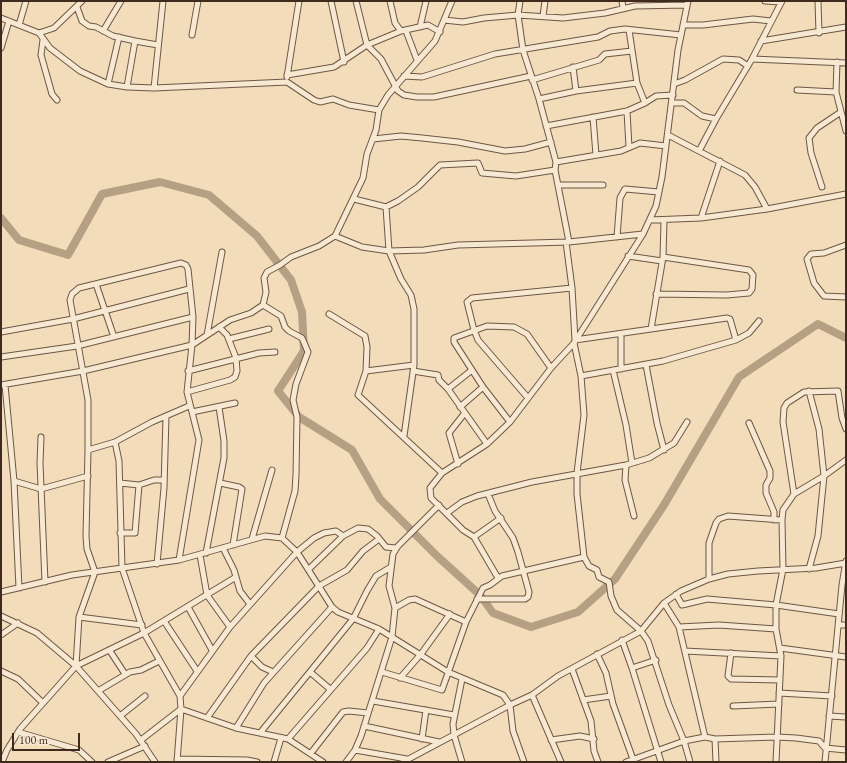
<!DOCTYPE html>
<html>
<head>
<meta charset="utf-8">
<style>
  body { margin:0 }
  #map { position:relative; width:847px; height:763px; overflow:hidden; background:#f2dcb9; font-family:"EB Garamond",serif }
  canvas { display:block }
  .frame { position:absolute; inset:0; border:2px solid #3f2b1e; pointer-events:none }
  .scale { position:absolute; left:12px; top:733px; width:68px; height:18px; box-sizing:border-box; border:2px solid #3f2b1e; border-top:0; padding-left:5px; font-size:12px; line-height:14px; white-space:nowrap; color:#3f2b1e; -webkit-text-stroke:3px #f7e8d2; paint-order:stroke }
</style>
</head>
<body>
<div id="map">
<canvas width="847" height="763"></canvas>
<div class="frame"></div>
<div class="scale">100 m</div>
</div>
<script>
const ctx = document.querySelector('canvas').getContext('2d');
ctx.lineJoin = 'round';
function shape(rows) {
  const path = new Path2D();
  for (const r of rows) {
    path.moveTo(r[0], r[1]);
    for (let i = 2; i < r.length; i += 2) path.lineTo(r[i], r[i + 1]);
  }
  return path;
}
function strokePath(path, color, width, dash) {
  ctx.strokeStyle = color;
  ctx.lineWidth = width;
  ctx.lineCap = dash ? 'butt' : 'round';
  ctx.setLineDash(dash || []);
  ctx.stroke(path);
}
strokePath(shape([
  [1,218,19,240,68,255,102,194,160,182,209,195,257,236,291,280,302,312,304,351,278,391,299,417,352,450,380,499,437,556,480,595,493,613,531,627,578,612,615,579,664,505,739,377,818,324,846,338]
]), '#b5a084', 8);
const minor = shape([
  [331,1,344,62],
  [356,1,367,45,381,59,398,91,404,95,417,97,434,97,531,76],
  [390,1,395,23,401,31],
  [520,1,518,15,523,50,539,99,556,162,555,170,569,242],
  [622,1,623,8],
  [765,1,781,2],
  [818,1,819,33],
  [77,7,82,21,89,26,96,27,113,36,135,41],
  [543,16,545,1],
  [1,18,39,33,54,28,82,1],
  [444,20,463,22,484,18,518,15,563,18,605,13,635,6,687,5],
  [19,25,26,1],
  [683,25,703,25,753,19,771,21],
  [420,27,426,1],
  [629,30,637,83,645,103],
  [103,31,121,1],
  [406,31,417,60],
  [39,33,50,48,80,71,108,84,127,87,154,88,287,82,314,100,320,102,333,99,349,105,379,110],
  [192,35,198,1],
  [43,40,41,55,52,94,57,100],
  [761,41,846,27],
  [1,48,9,21],
  [752,59,846,63],
  [837,62,836,92,846,131],
  [573,67,576,91],
  [287,75,334,67,367,45,401,31,428,25,440,32],
  [404,76,422,77,495,54,598,37,610,31,625,29,681,35],
  [287,77,299,1],
  [532,80,599,60,605,54,632,51],
  [108,84,119,37],
  [674,84,685,80,723,59,739,60,748,66],
  [127,87,135,41,158,45],
  [154,88,163,1],
  [797,90,836,92],
  [539,99,576,91,637,83],
  [672,103,684,103,702,116,716,119],
  [627,111,629,147],
  [593,117,596,155],
  [546,126,627,111,645,103,656,96,673,95],
  [668,135,745,175,755,187,767,209],
  [373,139,401,136,422,138,458,142,505,151,525,149,551,142],
  [699,151,716,119,752,59,782,1],
  [556,162,621,151,640,143,666,146],
  [558,185,603,185],
  [822,187,811,153,809,138,817,128,841,112],
  [354,199,386,207,398,201,418,187,440,165,478,163,482,173,516,176,555,170],
  [386,207,389,251,401,279,411,295,414,309,414,365,404,436],
  [701,218,720,161],
  [650,220,701,218,767,209,846,194],
  [335,236,362,247,389,251,424,250,458,245,569,242,643,234],
  [617,237,620,198,625,189,659,192],
  [566,242,572,288,575,340,727,318,730,319,736,340],
  [846,245,824,253,811,254,807,259,814,283,824,296,846,297],
  [628,256,662,261],
  [96,284,114,337],
  [656,294,727,295,749,293,752,289,753,275,749,270,663,257],
  [263,305,281,316,285,327,289,331,302,338,308,352,296,384,293,400,297,417,296,475,295,491,282,538],
  [329,314,365,336,367,347,366,371],
  [651,329,663,257,664,221],
  [1,332,73,319,189,289],
  [207,335,222,252],
  [229,339,269,329],
  [574,343,581,376,584,415,577,473,577,494,584,557,589,566,597,570,599,577,609,582,611,596,617,610,641,631,648,641,669,705,684,741,690,762],
  [1,357,77,346,193,317],
  [414,365,366,371,358,395,442,473],
  [646,365,657,423,664,450],
  [621,369,621,334],
  [613,370,626,425,632,463],
  [188,371,259,353,275,352],
  [413,371,438,375,439,380,448,389,487,444],
  [581,376,663,361,736,340,749,333,759,321],
  [1,385,83,371,192,345,230,320,251,313,263,305,266,292,264,278,267,272,280,265,291,257,319,246,335,236,363,178,367,154,376,130,379,110,388,95,435,41,452,1],
  [5,385,14,481,19,588],
  [448,389,472,370],
  [809,391,819,429,824,476,818,536,809,569],
  [187,392,230,380,235,377,237,371,236,358,227,335,219,327],
  [528,398,478,340,474,330,467,302,472,298,572,288],
  [460,407,483,387],
  [192,412,235,403],
  [510,422,483,387,454,342,454,338,487,326,514,327,527,334,551,368],
  [749,423,770,471,770,478,766,485,766,493,774,512,774,520],
  [41,437,40,463,45,582],
  [115,442,119,461,122,568,144,633,180,696,181,709,177,762],
  [88,450,115,442,152,422,189,406],
  [458,464,449,433,464,414],
  [626,465,625,480,634,516],
  [14,481,41,489,88,476],
  [120,483,139,485,154,480,164,480],
  [220,483,239,487,242,489,233,545],
  [794,494,783,422,784,408,787,403,804,392,838,391,842,418,846,429],
  [447,513,462,502,477,496,532,482,626,465,649,458,674,443,687,422],
  [120,533,135,533,139,485],
  [474,537,501,518],
  [252,539,272,470],
  [223,548,234,570,240,591,250,604],
  [206,553,224,458,224,441,219,407],
  [200,555,207,595,230,627],
  [157,564,164,488,166,416],
  [309,569,343,536,358,528,368,529,377,536,386,547,396,548],
  [498,578,474,537,463,530,431,498,430,488,442,473,487,444,510,422,551,368,574,343,643,234,656,206,662,177,678,50,688,1],
  [709,579,709,543,716,523,719,519,728,516,782,520],
  [1,592,72,575,179,560,265,536,282,538,297,552,332,607,338,612,379,629,448,672,503,695,510,705,513,731,524,762],
  [676,594,682,605,707,599,776,605,839,614],
  [477,599,525,599,528,597,529,592,518,552,513,538,495,511,488,494],
  [664,603,679,627,705,737],
  [188,607,212,650],
  [395,608,409,600,415,599,466,622],
  [1,616,37,633,76,666,136,734,155,762],
  [79,617,142,625],
  [164,621,197,671],
  [839,625,846,625],
  [679,627,719,625,776,629],
  [1,635,18,623],
  [622,640,632,668,661,762],
  [780,648,846,657],
  [110,651,125,674],
  [685,651,781,656],
  [731,653,728,676,731,679,780,680],
  [597,654,606,673,613,704,634,762],
  [251,656,262,667,273,672],
  [76,666,79,617,95,572,87,549,86,536,88,450,88,400,70,300,72,294,79,288,181,263,186,265,188,269,193,317,192,345,187,392,199,440,179,560],
  [632,668,656,660],
  [572,669,591,721,594,751,598,762],
  [1,671,18,679,43,703],
  [310,672,330,689],
  [382,672,442,690,466,622,483,588,490,585,502,576,584,557],
  [400,678,421,654,450,614],
  [462,679,453,724,454,735,462,762],
  [98,691,130,672,141,670,159,661],
  [779,693,832,696],
  [532,695,561,762],
  [180,696,230,627,297,552,314,538,324,533,336,531,343,536],
  [583,700,611,696],
  [373,701,454,715],
  [733,706,779,704],
  [120,716,145,696],
  [829,716,846,717],
  [207,718,251,656,319,586,347,570,363,551,379,539],
  [364,726,439,742],
  [236,728,264,683,332,607],
  [18,732,79,750,92,762],
  [260,733,353,619,367,591,376,576,391,567],
  [288,739,367,648,379,629],
  [422,739,426,710],
  [715,739,716,762],
  [141,740,181,709,236,728,288,739,323,762],
  [551,740,580,736,594,739],
  [355,750,407,759],
  [311,753,343,712,349,711,368,713],
  [177,759,247,760,257,762],
  [2,762,7,750,20,729,76,666,144,633,236,577],
  [108,762,145,746],
  [274,762,281,738],
  [346,762,355,750,361,736,392,637,395,608,389,586,393,554,398,546,439,505],
  [403,762,510,705,532,695,558,676,641,631,664,603,681,591,709,579,728,574,758,571,816,568,846,563],
  [626,762,684,741,705,737,715,739,776,737,796,738,819,741,825,748,846,750],
  [776,762,781,656,776,629,776,605,783,569,782,520,783,510,794,494,824,476,846,460],
  [825,762,842,585,846,561]
]);
strokePath(minor, '#6c5745', 7);
strokePath(minor, '#f7e8d2', 5);
</script>
</body>
</html>
